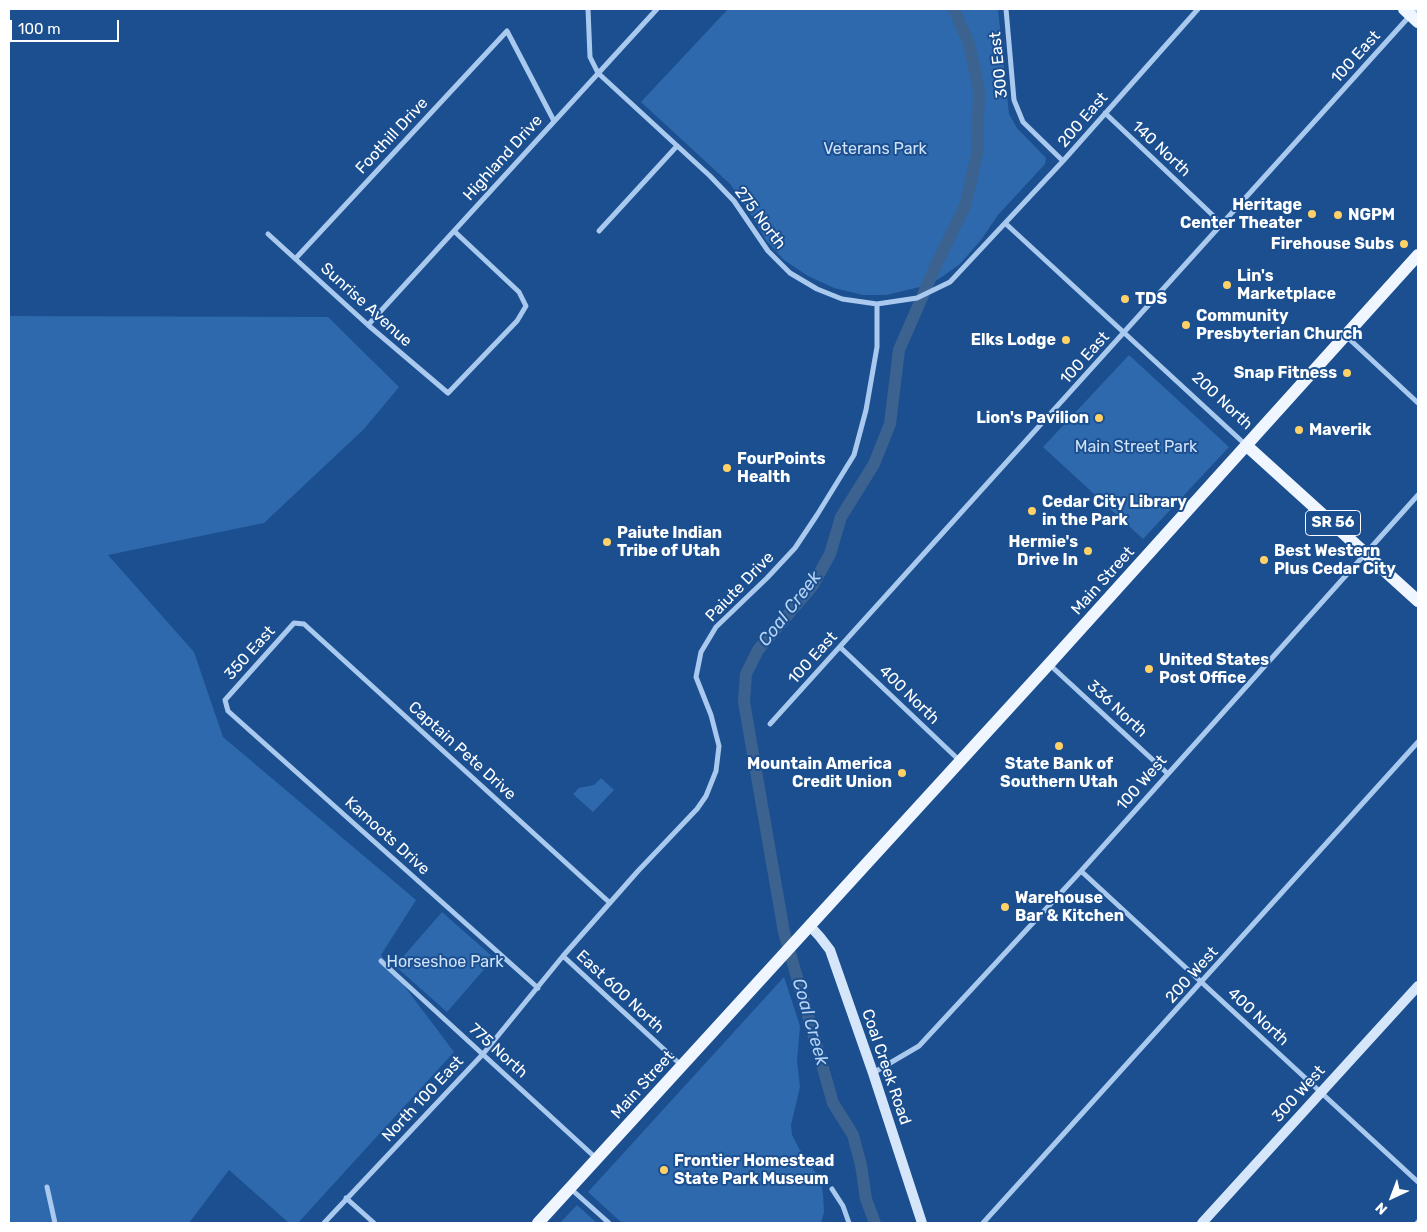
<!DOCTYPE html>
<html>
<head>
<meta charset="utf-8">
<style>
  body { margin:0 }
  #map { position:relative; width:1427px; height:1232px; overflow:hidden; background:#1b4f8f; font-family:Rubik,sans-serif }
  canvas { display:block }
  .frame { position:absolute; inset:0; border:10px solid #fff; pointer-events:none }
  .north { position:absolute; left:1367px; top:1172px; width:50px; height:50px; -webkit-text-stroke:4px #1b4f8f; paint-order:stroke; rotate:223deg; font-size:14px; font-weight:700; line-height:20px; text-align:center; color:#fff }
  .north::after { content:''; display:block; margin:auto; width:18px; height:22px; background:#fff; clip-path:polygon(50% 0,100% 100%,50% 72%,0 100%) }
  .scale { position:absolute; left:10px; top:20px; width:109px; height:22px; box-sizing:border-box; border:2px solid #fff; border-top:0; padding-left:6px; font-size:15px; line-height:18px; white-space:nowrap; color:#fff; -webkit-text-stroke:4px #1b4f8f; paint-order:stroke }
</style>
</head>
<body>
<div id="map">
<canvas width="1427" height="1232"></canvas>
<div class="frame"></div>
<div class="north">N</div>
<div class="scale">100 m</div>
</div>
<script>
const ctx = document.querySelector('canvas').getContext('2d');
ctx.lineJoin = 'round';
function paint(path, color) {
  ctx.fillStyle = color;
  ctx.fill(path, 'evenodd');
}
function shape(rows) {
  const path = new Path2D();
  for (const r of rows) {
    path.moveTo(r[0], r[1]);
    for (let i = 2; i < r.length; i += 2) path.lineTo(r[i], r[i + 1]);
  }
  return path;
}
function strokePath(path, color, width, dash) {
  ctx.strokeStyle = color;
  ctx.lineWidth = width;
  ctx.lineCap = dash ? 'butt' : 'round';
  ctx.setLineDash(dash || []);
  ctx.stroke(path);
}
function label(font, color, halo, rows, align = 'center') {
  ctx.font = font + ' Rubik,sans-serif';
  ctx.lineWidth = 4;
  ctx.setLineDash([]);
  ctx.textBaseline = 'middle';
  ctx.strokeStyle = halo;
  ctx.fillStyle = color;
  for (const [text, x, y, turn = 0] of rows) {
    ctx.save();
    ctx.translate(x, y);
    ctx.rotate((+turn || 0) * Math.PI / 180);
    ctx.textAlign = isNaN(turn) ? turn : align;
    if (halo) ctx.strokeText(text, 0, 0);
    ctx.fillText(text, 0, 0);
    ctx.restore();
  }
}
paint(shape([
  [728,9,998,9,1009,114,1017,128,1046,158,1045,164,998,215,981,240,960,264,939,279,920,287,886,295,863,295,834,288,808,276,784,260,766,240,747,208,730,184,641,102],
  [9,316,328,317,399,387,364,429,264,523,108,555,194,652,223,737,416,900,381,955,454,1052,298,1223,289,1223,229,1170,189,1223,9,1223],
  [1129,355,1229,447,1143,539,1043,447],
  [601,778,614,790,593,812,573,794,579,788,594,785],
  [442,912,494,958,447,1012,395,966],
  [784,977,800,1026,797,1061,800,1087,791,1125,792,1135,804,1158,820,1178,823,1194,824,1212,821,1223,622,1223,588,1192],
  [577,1205,597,1223,560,1223]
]), '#2e69ad');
strokePath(shape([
  [875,1223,866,1199,861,1165,853,1135,833,1103,784,932,744,702,746,674,758,650,813,585,830,554,841,517,874,464,890,424,899,350,937,263,965,206,977,154,979,90,969,44,954,9]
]), '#3c6290', 12);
strokePath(shape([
  [588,9,590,57,598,73,710,176,734,201,768,251,790,273,817,289,842,299,877,304,917,298,950,282,1063,161,1198,9],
  [1006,9,1014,100,1023,122,1063,161],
  [1105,113,1222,224],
  [1005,223,1247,446],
  [599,231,677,146],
  [268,234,368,325,448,393,517,321,526,306,519,292,454,231],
  [296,258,507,31,554,121],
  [368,325,657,9],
  [1346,336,1418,403],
  [840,647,960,761],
  [1050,665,1167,773],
  [770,724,1416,9],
  [1081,871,1418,1182],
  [563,956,682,1066],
  [381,961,597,1159],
  [538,988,228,711,225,700,294,623,304,624,610,903],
  [873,1073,919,1046,1081,871,1418,495],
  [47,1187,55,1223],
  [571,1189,609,1223],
  [832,1189,843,1206,849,1223],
  [346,1198,374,1223],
  [324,1223,483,1054,563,956,638,871,697,809,706,796,716,771,719,746,711,715,696,677,701,652,716,627,767,578,795,548,817,515,854,455,866,410,877,347,877,304],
  [983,1223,1418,742],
  [1417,1223,1418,1222]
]), '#a9c9ee', 5);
strokePath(shape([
  [810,926,820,937,830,950,873,1073,922,1223],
  [1202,1223,1418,986]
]), '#d6e6fa', 10);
strokePath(shape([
  [1404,9,1418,22],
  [1247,446,1418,601],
  [538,1223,1049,664,1418,255]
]), '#f0f6ff', 12);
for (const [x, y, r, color] of [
  [1312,214,5,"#ffd166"],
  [1338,215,5,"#ffd166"],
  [1404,244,5,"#ffd166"],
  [1227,285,5,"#ffd166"],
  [1125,299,5,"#ffd166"],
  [1186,325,5,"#ffd166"],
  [1066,340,5,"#ffd166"],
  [1347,373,5,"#ffd166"],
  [1099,418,5,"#ffd166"],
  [1299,430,5,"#ffd166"],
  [727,468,5,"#ffd166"],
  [1032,511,5,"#ffd166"],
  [607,542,5,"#ffd166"],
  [1088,551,5,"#ffd166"],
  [1264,560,5,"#ffd166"],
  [1149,669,5,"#ffd166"],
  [1059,746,5,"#ffd166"],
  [902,773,5,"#ffd166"],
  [1005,907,5,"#ffd166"],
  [664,1170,5,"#ffd166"]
]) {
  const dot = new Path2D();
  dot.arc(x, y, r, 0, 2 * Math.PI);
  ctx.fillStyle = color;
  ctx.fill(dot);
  strokePath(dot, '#1b4f8f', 2);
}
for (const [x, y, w] of [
  [1333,523,55]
]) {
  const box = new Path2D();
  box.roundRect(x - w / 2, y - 12.5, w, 25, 4);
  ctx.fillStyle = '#1b4f8f';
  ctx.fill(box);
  strokePath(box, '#fff', 1);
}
label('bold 15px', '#fff', null, [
  ["SR 56",1333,523]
]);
label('16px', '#fff', '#1b4f8f', [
  ["100 East",1356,57,-48],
  ["300 East",999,65,-96],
  ["200 East",1083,120,-49],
  ["Foothill Drive",392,136,-47],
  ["140 North",1161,149,43],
  ["Highland Drive",503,158,-48],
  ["275 North",760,218,53],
  ["Sunrise Avenue",366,305,42],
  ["100 East",1085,358,-48],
  ["200 North",1222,401,43],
  ["Main Street",1103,581,-48],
  ["Paiute Drive",740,587,-46],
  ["350 East",250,653,-48],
  ["100 East",813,658,-48],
  ["400 North",909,695,44],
  ["336 North",1117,709,43],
  ["Captain Pete Drive",462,751,42],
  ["100 West",1142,783,-49],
  ["Kamoots Drive",387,836,42],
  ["200 West",1192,975,-48],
  ["East 600 North",620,992,43],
  ["400 North",1258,1017,43],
  ["775 North",498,1051,42],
  ["Coal Creek Road",886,1067,71],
  ["Main Street",643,1085,-48],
  ["300 West",1299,1094,-48],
  ["North 100 East",423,1099,-47]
]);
label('16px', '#cfe3fa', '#1b4f8f', [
  ["Veterans Park",875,149],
  ["Main Street Park",1136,447],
  ["Horseshoe Park",445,962]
]);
label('bold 16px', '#fff', '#1b4f8f', [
  ["Heritage",1302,205,"right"],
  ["Center Theater",1302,223,"right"],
  ["NGPM",1348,215],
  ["Firehouse Subs",1394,244,"right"],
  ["Lin's",1237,276],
  ["Marketplace",1237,294],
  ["TDS",1135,299],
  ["Community",1196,316],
  ["Presbyterian Church",1196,334],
  ["Elks Lodge",1056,340,"right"],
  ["Snap Fitness",1337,373,"right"],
  ["Lion's Pavilion",1089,418,"right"],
  ["Maverik",1309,430],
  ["FourPoints",737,459],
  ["Health",737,477],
  ["Cedar City Library",1042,502],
  ["in the Park",1042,520],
  ["Paiute Indian",617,533],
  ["Tribe of Utah",617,551],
  ["Hermie's",1078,542,"right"],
  ["Drive In",1078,560,"right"],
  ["Best Western",1274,551],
  ["Plus Cedar City",1274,569],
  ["United States",1159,660],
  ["Post Office",1159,678],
  ["Mountain America",892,764,"right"],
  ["Credit Union",892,782,"right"],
  ["State Bank of",1059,764,"center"],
  ["Southern Utah",1059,782,"center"],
  ["Warehouse",1015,898],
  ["Bar & Kitchen",1015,916],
  ["Frontier Homestead",674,1161],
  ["State Park Museum",674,1179]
], 'left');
label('italic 18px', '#b5d3f5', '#1b4f8f', [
  ["Coal Creek",790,609,-52],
  ["Coal Creek",810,1022,74]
]);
</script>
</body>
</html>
